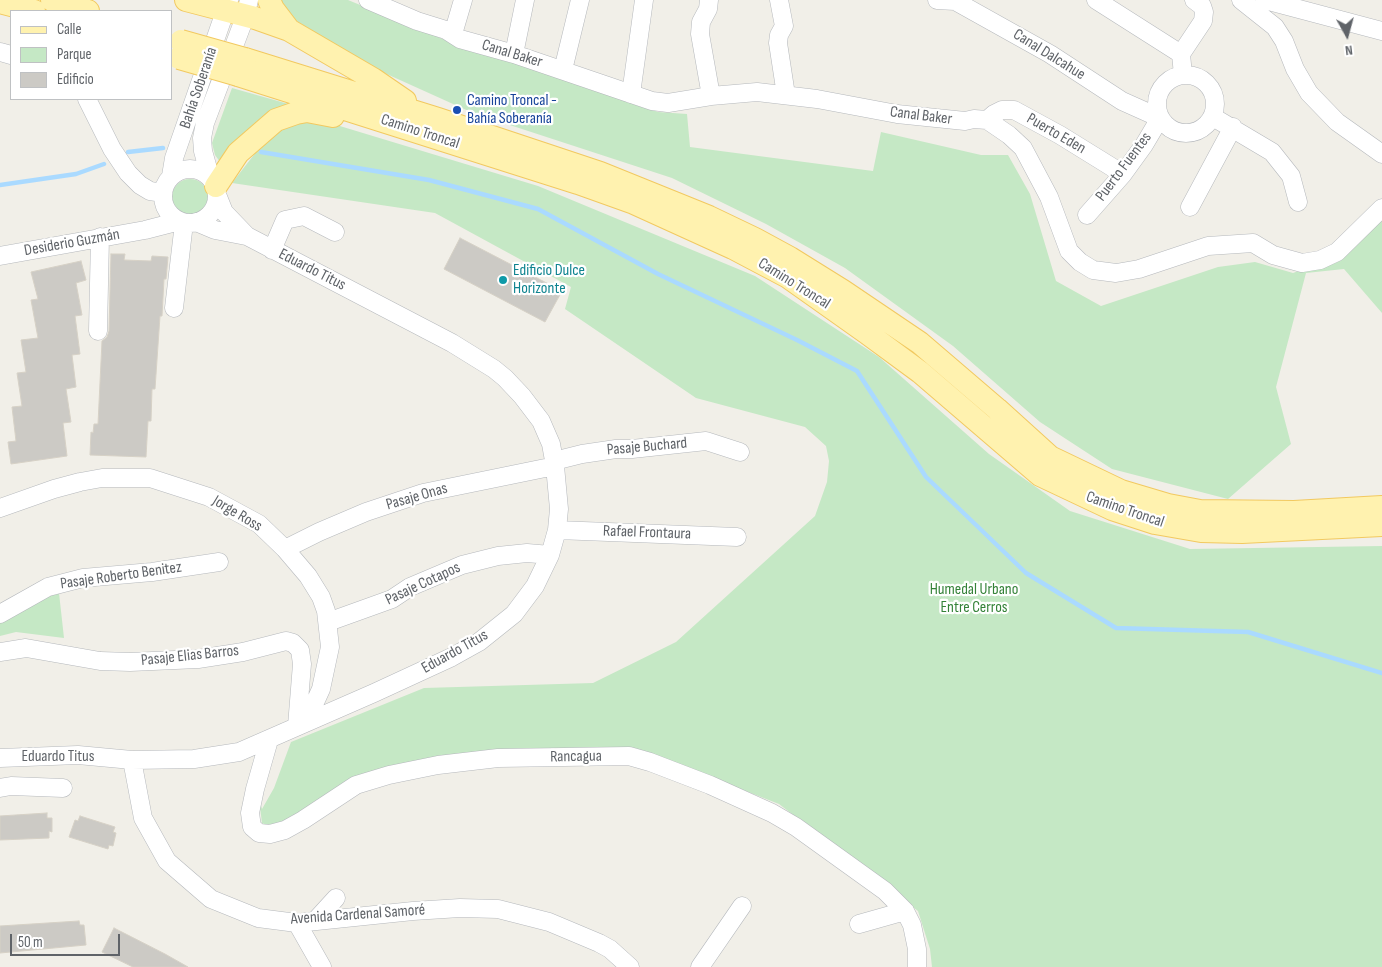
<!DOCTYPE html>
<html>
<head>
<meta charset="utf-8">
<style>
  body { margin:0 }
  #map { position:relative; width:1382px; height:967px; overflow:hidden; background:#f1efe8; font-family:"Sofia Sans Condensed",sans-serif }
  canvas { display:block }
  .legend { position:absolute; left:10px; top:10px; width:162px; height:90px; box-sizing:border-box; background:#fff; border:1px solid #bfc1c3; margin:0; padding:6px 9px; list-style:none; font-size:15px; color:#5f6368 }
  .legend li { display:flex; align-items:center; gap:10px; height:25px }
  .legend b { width:25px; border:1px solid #bfc1c3 }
  .north { position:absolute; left:1322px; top:10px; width:50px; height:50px; -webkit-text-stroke:4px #fff; paint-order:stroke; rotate:173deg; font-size:14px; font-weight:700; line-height:20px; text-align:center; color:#5f6368 }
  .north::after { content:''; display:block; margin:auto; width:18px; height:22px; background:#5f6368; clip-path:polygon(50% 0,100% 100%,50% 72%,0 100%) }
  .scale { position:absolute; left:10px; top:934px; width:110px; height:22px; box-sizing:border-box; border:2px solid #5f6368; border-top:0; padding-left:6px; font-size:15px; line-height:18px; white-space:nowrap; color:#5f6368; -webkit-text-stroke:4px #fff; paint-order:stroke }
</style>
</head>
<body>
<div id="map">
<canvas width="1382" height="967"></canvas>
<ul class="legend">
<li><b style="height:6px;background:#fff2af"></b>Calle</li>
<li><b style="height:14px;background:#c5e8c5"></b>Parque</li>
<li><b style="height:14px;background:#cccac5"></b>Edificio</li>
</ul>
<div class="north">N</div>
<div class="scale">50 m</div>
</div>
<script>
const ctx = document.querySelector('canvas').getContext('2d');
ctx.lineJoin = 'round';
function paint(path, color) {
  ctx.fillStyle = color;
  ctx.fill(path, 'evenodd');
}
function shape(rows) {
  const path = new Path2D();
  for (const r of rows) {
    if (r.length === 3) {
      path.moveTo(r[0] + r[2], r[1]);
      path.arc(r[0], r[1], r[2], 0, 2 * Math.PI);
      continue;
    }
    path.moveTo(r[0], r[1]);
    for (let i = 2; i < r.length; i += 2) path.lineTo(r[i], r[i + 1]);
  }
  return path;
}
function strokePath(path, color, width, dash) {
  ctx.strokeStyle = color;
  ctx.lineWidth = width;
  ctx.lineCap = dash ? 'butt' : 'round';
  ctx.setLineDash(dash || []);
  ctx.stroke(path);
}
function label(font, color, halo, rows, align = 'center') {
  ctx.font = font + ' "Sofia Sans Condensed",sans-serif';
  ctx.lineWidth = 4.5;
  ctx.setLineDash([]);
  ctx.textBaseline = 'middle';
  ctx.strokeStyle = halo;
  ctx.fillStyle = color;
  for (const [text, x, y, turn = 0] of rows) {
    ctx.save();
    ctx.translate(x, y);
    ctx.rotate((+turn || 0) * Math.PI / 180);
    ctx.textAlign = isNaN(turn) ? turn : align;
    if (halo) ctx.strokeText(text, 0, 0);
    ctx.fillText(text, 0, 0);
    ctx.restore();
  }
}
paint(shape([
  [279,0,348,0,443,39,658,112,687,114,690,147,873,171,881,132,981,155,1008,155,1030,194,1056,281,1101,306,1218,267,1255,262,1293,273,1339,256,1382,216,1382,313,1344,269,1306,273,1276,387,1291,444,1228,499,1112,469,1040,422,953,346,845,268,766,224,672,178,473,113,380,71,283,13],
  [232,88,299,107,223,166,215,155,212,143],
  [320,120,538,186,755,276,879,357,989,454,1070,511,1190,549,1382,546,1382,967,932,967,930,949,918,911,779,804,635,748,496,753,361,780,299,818,270,827,262,823,260,807,261,805,262,809,274,788,291,742,424,688,593,683,676,642,815,516,827,482,829,461,826,446,805,427,696,398,565,309,571,287,435,213,232,183,267,138,294,123],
  [190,197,18],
  [58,584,64,638,16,632,0,636,0,617]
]), '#c5e8c5');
strokePath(shape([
  [128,152,163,148],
  [261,152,429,180,538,209,658,274,797,340,857,371,926,477,1026,573,1116,628,1248,632,1382,673],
  [0,185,76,174,104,164]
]), '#aadaff', 4.5);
const building = shape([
  [460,238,562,291,545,322,444,269,460,238],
  [111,254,125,254,124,260,151,261,152,256,168,257,166,279,164,279,162,316,160,316,155,389,152,389,151,421,148,421,146,457,90,455,91,432,93,433,94,424,98,424,102,341,107,337,109,331,111,254],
  [81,261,86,280,76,283,82,315,75,316,80,354,72,355,76,387,66,389,71,422,63,423,67,456,11,464,8,442,16,441,12,407,22,406,17,373,26,372,21,340,38,338,31,300,38,299,31,272,81,261],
  [47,813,47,818,52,818,52,832,49,831,49,838,0,840,0,816,47,813],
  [80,816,115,827,113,832,116,833,113,846,109,845,108,849,69,837,75,820,78,821,80,816],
  [79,921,80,925,84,925,86,945,0,953,0,926,79,921],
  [114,928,165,954,188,967,133,967,102,952,114,928]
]);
paint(building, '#cccac5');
strokePath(building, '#d6d1c6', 1);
const minor = shape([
  [368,0,417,21,446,30,460,39,514,54,652,101,668,103,711,96,757,92,817,99,897,114,965,121,974,119,987,120,1009,135,1023,148,1049,197,1069,251,1080,262,1093,270,1116,273,1139,269,1208,246,1253,243,1273,255,1302,263,1320,260,1337,252,1382,208],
  [709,0,708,9,701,22,700,34,711,96],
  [779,0,784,26,779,35,778,43,786,95],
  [937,0,955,1,1050,54,1122,101,1160,118,1144,145,1123,174,1087,215],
  [1096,0,1181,54,1183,75],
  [1241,0,1275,27,1284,41,1295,69,1309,93,1337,122,1382,154],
  [1265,0,1382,31],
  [453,34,463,0],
  [0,52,11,55],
  [514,54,525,0],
  [1181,54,1203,21,1204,12,1202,6,1194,0],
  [563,70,580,0],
  [1186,104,29],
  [631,94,644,0],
  [87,99,112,149,128,173,140,185,150,191,163,193],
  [1213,117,1272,152,1291,176,1298,202],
  [987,120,994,114,1002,110,1014,110,1060,135,1123,174],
  [190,196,27],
  [171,176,174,158,229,0],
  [210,176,203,151,202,138,205,123,245,17,249,0],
  [1190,207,1233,127],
  [196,222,215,230,246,236],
  [272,250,285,220,304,216,335,232],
  [0,256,145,230,180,221],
  [174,308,184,223],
  [98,331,100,237],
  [554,461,582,454,616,449,632,449,706,441,740,452],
  [0,508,54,489,80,482,102,478,150,478,209,497,259,524,285,549,308,576,321,597,326,611,330,647,321,689,306,722],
  [557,530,737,537],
  [285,549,319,532,366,512,423,493,555,466],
  [0,614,48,587,83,578,152,572,219,562],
  [328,622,392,599,410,587,462,565,498,556,527,553,550,555],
  [0,652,26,648,100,661,130,662,198,659,243,652,286,641,293,643,300,650,302,664,297,726],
  [269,740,255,789,250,813,252,827,259,833,270,834,285,830,303,820,356,785,389,775,438,765,498,758,629,756,650,762,710,785,772,813,796,827,885,891,905,911,912,925,917,949,917,967],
  [0,758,78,755,132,760,194,759,239,752,374,693,452,657,479,642,514,614,535,586,550,555,557,530,559,509,555,466,551,444,541,421,522,396,505,378,494,369,452,343,247,236,224,212,218,197],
  [132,760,143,818,167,861,211,899,258,918,297,923,413,911,460,908,498,909,549,922,599,943,610,949,630,967],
  [0,788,11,786,63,788],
  [315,921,336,898],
  [297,923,322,967],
  [859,924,905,911],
  [700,967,742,906]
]);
const major = shape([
  [52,0,88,11],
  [186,0,255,18,289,30,373,79,405,101],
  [269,0,273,9,289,30],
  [0,2,34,11],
  [245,59,438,119,600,173,709,217,755,239,790,258,843,291,920,343,997,409,1050,457,1121,491,1168,505,1200,511,1294,512,1382,507],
  [238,75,578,183,634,203,733,248,788,277,867,333,920,372,1040,475,1112,509,1155,523,1201,531,1242,532,1382,525],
  [216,186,238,153,276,120,296,113,307,111,333,116]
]);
strokePath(minor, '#b5b8bc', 19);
strokePath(major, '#f2c960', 24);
strokePath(minor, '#fff', 18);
strokePath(major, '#fff2af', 22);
const majorBridge = shape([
  [181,41,245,59],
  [179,58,238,75]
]);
strokePath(majorBridge, '#f2c960', 24, []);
strokePath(majorBridge, '#fff2af', 22);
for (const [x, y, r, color] of [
  [457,110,5,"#1a4fb4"],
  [503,280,5,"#0f9aa8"]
]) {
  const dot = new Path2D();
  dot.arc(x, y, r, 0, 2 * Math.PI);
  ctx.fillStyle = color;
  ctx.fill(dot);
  strokePath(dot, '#fff', 2);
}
label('16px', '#5f6368', '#fff', [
  ["Canal Baker",512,54,17],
  ["Canal Dalcahue",1049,55,32],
  ["Bahía Soberanía",199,88,-71],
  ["Canal Baker",921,116,7],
  ["Camino Troncal",420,132,18],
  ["Puerto Eden",1056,134,30],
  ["Puerto Fuentes",1124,167,-53],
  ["Desiderio Guzmán",72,243,-10],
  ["Eduardo Titus",312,270,27],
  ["Camino Troncal",794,284,32],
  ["Pasaje Buchard",647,447,-5],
  ["Pasaje Onas",417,497,-16],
  ["Camino Troncal",1125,510,19],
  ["Jorge Ross",237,514,31],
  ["Rafael Frontaura",647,533,2],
  ["Pasaje Roberto Benitez",121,576,-8],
  ["Pasaje Cotapos",423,584,-25],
  ["Eduardo Titus",455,652,-29],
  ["Pasaje Elias Barros",190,656,-6],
  ["Eduardo Titus",58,757],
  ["Rancagua",576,757,-1],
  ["Avenida Cardenal Samoré",358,915,-4]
]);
label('16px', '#164399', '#fff', [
  ["Camino Troncal -",467,101],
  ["Bahía Soberanía",467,119]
], 'left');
label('16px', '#0d838f', '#fff', [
  ["Edificio Dulce",513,271],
  ["Horizonte",513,289]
], 'left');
label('16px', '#348238', '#fff', [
  ["Humedal Urbano",974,590],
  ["Entre Cerros",974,608]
]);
</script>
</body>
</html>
